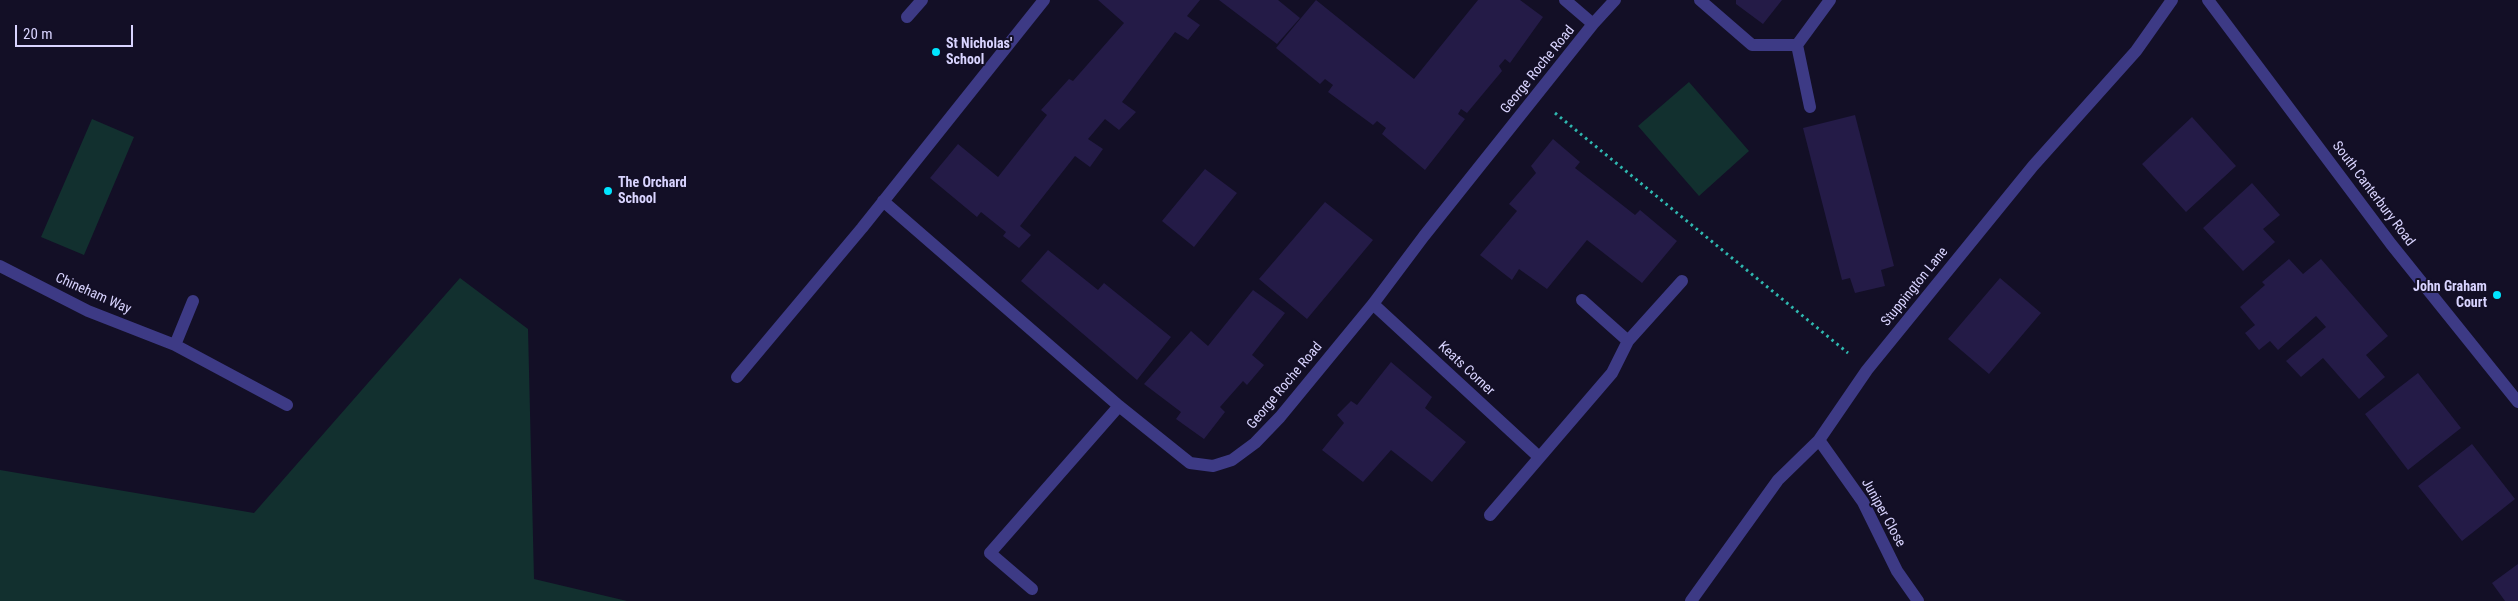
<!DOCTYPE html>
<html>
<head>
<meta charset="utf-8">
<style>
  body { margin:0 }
  #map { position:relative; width:2518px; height:601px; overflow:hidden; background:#130f26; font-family:"Roboto Condensed",sans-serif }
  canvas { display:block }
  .scale { position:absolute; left:15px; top:25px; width:118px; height:22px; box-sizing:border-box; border:2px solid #d9d4ff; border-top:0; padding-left:6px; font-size:15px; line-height:18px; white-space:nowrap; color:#d9d4ff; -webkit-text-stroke:4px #130f26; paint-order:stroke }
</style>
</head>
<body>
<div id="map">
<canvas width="2518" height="601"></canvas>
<div class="scale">20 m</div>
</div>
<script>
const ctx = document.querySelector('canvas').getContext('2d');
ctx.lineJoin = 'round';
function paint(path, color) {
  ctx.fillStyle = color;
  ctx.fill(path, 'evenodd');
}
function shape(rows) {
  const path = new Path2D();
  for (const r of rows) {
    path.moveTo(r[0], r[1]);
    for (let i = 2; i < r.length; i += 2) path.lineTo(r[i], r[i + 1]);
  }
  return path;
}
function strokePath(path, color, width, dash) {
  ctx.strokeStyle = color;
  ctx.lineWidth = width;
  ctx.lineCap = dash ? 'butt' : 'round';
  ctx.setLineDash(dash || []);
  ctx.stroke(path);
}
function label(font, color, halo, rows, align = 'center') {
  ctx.font = font + ' "Roboto Condensed",sans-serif';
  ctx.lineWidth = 4;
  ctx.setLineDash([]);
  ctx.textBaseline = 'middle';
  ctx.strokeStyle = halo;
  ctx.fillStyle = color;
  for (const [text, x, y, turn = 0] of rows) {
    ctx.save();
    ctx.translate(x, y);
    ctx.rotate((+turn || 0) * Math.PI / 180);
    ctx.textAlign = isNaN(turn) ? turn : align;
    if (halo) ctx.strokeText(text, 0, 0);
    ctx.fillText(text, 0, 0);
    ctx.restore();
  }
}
paint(shape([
  [1689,82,1749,151,1699,196,1638,126],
  [92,119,134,137,84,255,41,237],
  [460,278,528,329,534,579,627,601,0,601,0,470,254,513]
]), '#12302f');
paint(shape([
  [1098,0,1200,0,1187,16,1200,25,1188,40,1175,32,1122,102,1136,112,1119,130,1105,119,1088,139,1103,149,1090,167,1075,156,1020,226,1031,235,1019,248,1003,236,1006,232,981,212,977,217,930,178,958,144,998,177,1047,115,1041,110,1069,79,1073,81,1124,23],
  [1219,0,1278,0,1300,18,1277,44],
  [1316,0,1414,79,1478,0,1520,0,1543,17,1510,63,1505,59,1499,66,1502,71,1467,113,1461,109,1458,114,1465,119,1425,170,1382,134,1386,128,1377,121,1373,125,1328,92,1333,85,1325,79,1320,84,1276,48],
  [1736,0,1782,0,1763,24,1736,4],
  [1855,115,1894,266,1881,270,1885,286,1855,293,1850,278,1842,280,1803,128],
  [2192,117,2236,166,2186,212,2142,164],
  [1553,139,1580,162,1575,168,1635,215,1640,210,1677,241,1642,283,1587,240,1547,289,1519,269,1512,280,1480,255,1517,211,1509,204,1536,173,1531,166],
  [1205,169,1237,193,1194,247,1162,221],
  [2252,183,2280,215,2263,229,2275,242,2243,271,2203,228],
  [1325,202,1373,240,1307,319,1259,279],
  [1048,250,1098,290,1104,283,1171,337,1137,380,1021,281],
  [2289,259,2303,274,2321,259,2388,336,2366,355,2385,377,2359,399,2323,358,2301,377,2286,361,2326,327,2316,316,2278,350,2270,341,2259,350,2245,333,2255,325,2240,307,2265,285,2262,282],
  [2000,278,2041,313,1989,374,1948,339],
  [1253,290,1285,313,1252,355,1264,365,1247,385,1243,381,1220,407,1225,412,1204,439,1176,419,1181,412,1144,384,1191,331,1208,346],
  [1391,362,1432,397,1425,408,1466,442,1432,482,1391,450,1363,482,1322,450,1344,423,1337,415,1351,401,1357,405],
  [2418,373,2461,428,2408,470,2365,414],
  [2472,444,2515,499,2462,541,2418,486],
  [2518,564,2518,601,2505,601,2492,583]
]), '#241b47');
strokePath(shape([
  [1555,113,1848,353]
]), '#2fb8b0', 3, [2.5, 4]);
strokePath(shape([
  [1565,0,1593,24],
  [1700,0,1752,45,1797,45,1810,107],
  [2208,0,2391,244,2518,402],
  [907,17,922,0],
  [1797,45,1830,0],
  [883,201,1119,406,1190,463,1213,466,1232,460,1255,443,1280,417,1373,304,1424,236,1593,24,1615,0],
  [0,266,88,311,175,345,287,405],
  [1582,300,1628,341,1682,281],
  [1373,304,1539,457],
  [175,345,193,301],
  [737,377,862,228,1044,0],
  [1819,440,1863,502,1897,571,1918,601],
  [1490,515,1612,373,1628,341],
  [1032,589,990,553,1119,406],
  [1691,601,1778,480,1819,440,1867,370,2033,166,2136,51,2172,0]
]), '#3d3a85', 12);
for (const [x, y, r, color] of [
  [936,52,5,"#00e5ff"],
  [608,191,5,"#00e5ff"],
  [2497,295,5,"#00e5ff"]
]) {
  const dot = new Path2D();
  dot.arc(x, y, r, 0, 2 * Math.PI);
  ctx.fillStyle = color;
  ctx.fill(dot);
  strokePath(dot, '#130f26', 2);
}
label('bold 14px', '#d9d4ff', '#130f26', [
  ["St Nicholas'",946,44],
  ["School",946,60],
  ["The Orchard",618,183],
  ["School",618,199],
  ["John Graham",2487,287,"right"],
  ["Court",2487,303,"right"]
], 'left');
label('14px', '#d9d4ff', '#130f26', [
  ["George Roche Road",1538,70,-51],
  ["South Canterbury Road",2373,194,53],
  ["Stuppington Lane",1915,287,-51],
  ["Chineham Way",93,294,24],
  ["Keats Corner",1466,369,43],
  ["George Roche Road",1285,386,-50],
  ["Juniper Close",1883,513,61]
]);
</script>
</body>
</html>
